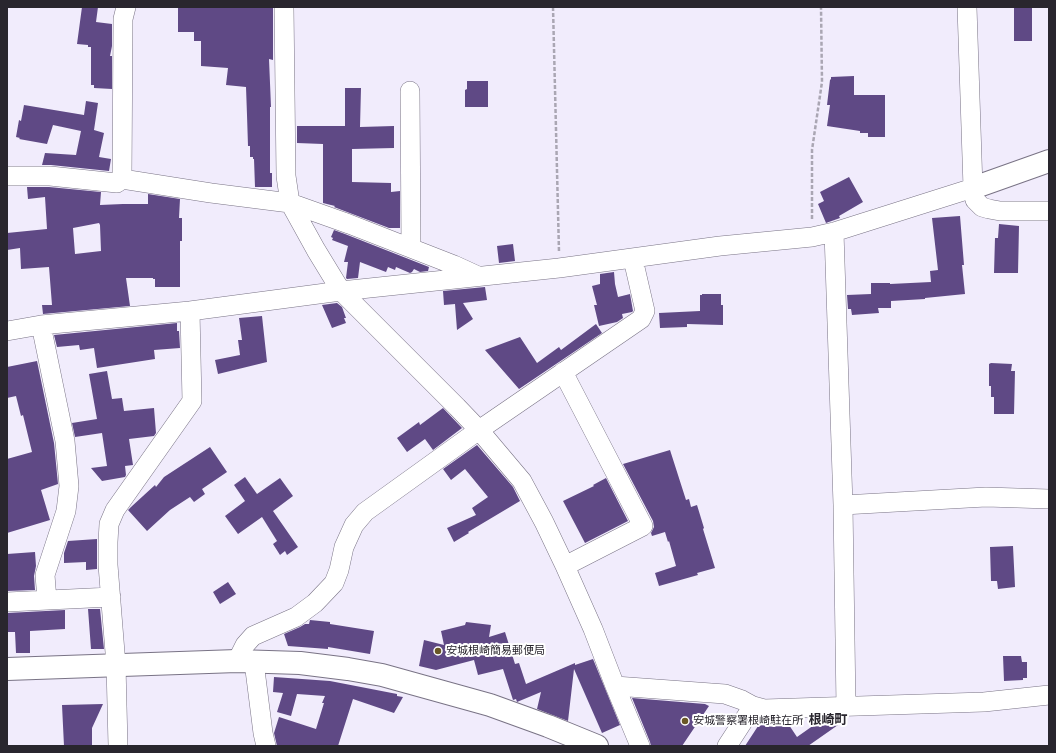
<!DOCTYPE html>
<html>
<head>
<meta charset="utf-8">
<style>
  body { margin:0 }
  #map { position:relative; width:1056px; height:753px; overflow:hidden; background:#f1ecfc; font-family:"PT Sans",sans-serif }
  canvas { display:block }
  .frame { position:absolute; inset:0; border:8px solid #29262e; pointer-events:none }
</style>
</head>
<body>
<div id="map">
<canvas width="1056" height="753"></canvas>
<div class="frame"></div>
</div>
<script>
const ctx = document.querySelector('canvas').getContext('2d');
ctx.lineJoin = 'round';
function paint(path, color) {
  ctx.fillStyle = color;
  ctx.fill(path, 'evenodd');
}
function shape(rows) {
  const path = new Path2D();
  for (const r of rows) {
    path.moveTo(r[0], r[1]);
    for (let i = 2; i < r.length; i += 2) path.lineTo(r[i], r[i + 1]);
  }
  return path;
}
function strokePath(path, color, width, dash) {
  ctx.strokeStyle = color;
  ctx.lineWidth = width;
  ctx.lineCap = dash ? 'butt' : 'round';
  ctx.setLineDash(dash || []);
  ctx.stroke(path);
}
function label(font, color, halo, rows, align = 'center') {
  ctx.font = font + ' "PT Sans","Noto Sans JP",sans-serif';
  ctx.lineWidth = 4;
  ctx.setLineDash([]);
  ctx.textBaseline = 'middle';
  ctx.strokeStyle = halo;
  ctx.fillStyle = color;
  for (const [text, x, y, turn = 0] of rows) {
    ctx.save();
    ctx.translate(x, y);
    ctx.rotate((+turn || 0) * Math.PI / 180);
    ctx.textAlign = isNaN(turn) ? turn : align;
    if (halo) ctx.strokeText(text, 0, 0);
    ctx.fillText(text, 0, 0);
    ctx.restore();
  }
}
paint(shape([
  [82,7,98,7,96,22,112,24,112,46,110,56,112,56,112,89,94,88,94,85,91,85,91,47,88,47,88,45,77,44],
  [178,7,273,7,273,60,269,59,271,107,270,107,270,173,272,173,272,187,255,187,254,159,253,159,253,157,250,157,250,146,248,146,247,115,246,87,226,85,228,68,201,66,201,41,194,41,194,32,178,32],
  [1014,8,1032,8,1032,41,1014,41],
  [854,76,854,95,885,95,885,137,868,137,868,133,860,133,860,131,827,126,830,105,827,105,830,80,831,79,831,77],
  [467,81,488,81,488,107,465,107,465,90,467,89],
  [345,88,361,88,360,127,394,126,394,148,352,149,352,182,391,183,391,192,400,191,400,228,389,228,334,207,335,206,323,203,323,144,297,143,297,126,345,126],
  [86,101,98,103,94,130,104,133,99,157,111,159,109,171,51,165,42,165,45,153,76,155,81,131,53,125,47,144,19,139,20,138,16,137,19,120,21,121,24,105,84,115],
  [849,177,863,202,839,216,840,218,826,223,818,204,824,201,820,192],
  [27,187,49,187,101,192,100,205,123,204,148,204,148,194,180,199,179,218,182,218,182,241,180,241,180,287,155,287,155,279,153,279,153,278,126,278,130,306,43,314,42,305,52,305,49,267,21,269,20,248,7,250,7,233,47,229,45,197,28,199],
  [99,223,100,225,101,251,75,254,73,228],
  [960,216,964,265,962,265,965,294,925,298,925,299,891,301,891,308,878,308,879,313,852,315,851,309,848,309,847,295,871,294,871,283,890,283,890,284,931,282,930,271,938,270,932,218],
  [999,224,1019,226,1018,273,994,273,995,238,998,238],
  [334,230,345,234,429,267,428,271,420,272,414,269,412,272,410,273,396,267,395,270,388,267,386,272,360,262,358,278,347,279,346,278,348,262,344,262,348,246,332,240,333,238,331,237],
  [513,244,515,261,499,263,497,246],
  [614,272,615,284,618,297,630,294,633,311,632,312,622,314,623,318,617,322,599,326,594,305,597,305,592,286,600,284,600,274],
  [485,287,487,300,463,303,473,319,457,330,455,304,444,305,443,291],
  [702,294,721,294,721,305,723,305,723,325,687,324,687,327,660,328,659,313,700,311,700,295,702,295],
  [337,303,342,307,346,318,344,318,346,323,332,328,322,305],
  [262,316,267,362,218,374,215,360,240,355,238,340,242,340,239,318],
  [177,323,177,331,179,331,180,348,154,350,155,359,97,368,94,348,80,350,79,345,57,347,54,335],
  [596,324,602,333,519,389,485,350,520,337,537,363,559,347,561,350],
  [37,361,54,443,58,484,41,490,50,520,7,533,7,459,32,452,23,415,21,416,16,396,7,398,7,367],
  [991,363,1012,364,1011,371,1015,371,1014,414,994,414,994,397,991,397,991,386,989,386,989,364],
  [107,371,112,399,122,398,124,411,154,408,156,433,154,436,129,439,133,465,125,466,126,475,125,477,102,481,91,468,107,466,102,433,75,437,72,423,97,419,89,374],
  [443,408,462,428,433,450,425,439,407,452,397,438,419,422,420,425],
  [477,445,513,487,520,501,468,532,469,533,454,542,447,528,476,515,472,508,488,497,465,469,451,480,443,469],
  [210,447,227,472,202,489,205,494,194,502,190,497,170,510,147,531,128,510,131,507,155,485,156,487,164,477],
  [670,450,686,500,689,499,691,507,697,505,704,528,703,529,715,568,697,573,698,575,659,586,655,573,676,566,669,541,668,542,665,532,652,536,651,533,654,527,653,521,623,464],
  [245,477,257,494,280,478,293,496,273,511,298,547,287,555,285,551,280,555,273,544,277,541,262,517,238,534,225,516,245,501,234,485],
  [606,478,628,521,585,543,563,501,594,486,593,485],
  [97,539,97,569,86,570,86,562,64,563,64,553,68,541],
  [1013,546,1015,587,998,589,997,581,991,581,990,547],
  [35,552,36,566,34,576,35,590,7,591,7,554],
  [228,582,236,594,220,604,213,592],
  [88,609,100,609,104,649,91,649],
  [65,610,65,629,30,631,30,653,16,653,15,632,7,632,7,613],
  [310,620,330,622,330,624,374,631,370,654,328,647,328,649,288,646,284,634,300,627,305,624,309,624],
  [466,622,491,625,489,637,505,632,515,664,519,663,526,684,575,663,575,665,593,659,620,725,602,733,574,669,568,721,537,709,541,692,517,702,516,699,513,700,503,669,478,675,474,660,436,670,419,666,424,640,444,645,441,631,465,625],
  [1003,656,1021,656,1022,662,1027,662,1027,678,1023,678,1023,680,1004,681],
  [274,677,330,681,397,694,397,696,403,697,394,713,353,699,338,746,277,746,274,733,279,717,316,729,324,703,322,703,325,696,297,694,291,716,277,712,283,693,273,692],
  [632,698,705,704,709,706,682,746,651,746,650,742],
  [103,704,92,728,92,746,64,746,62,705],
  [824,718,833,718,838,725,808,746,745,746,762,720,765,720,774,726,785,719,797,737]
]), '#5f4985');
const minor = shape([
  [284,7,286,176,290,203,316,250,341,291,457,407,479,430,522,481,544,522,565,566,593,629,615,686,640,746],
  [967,7,973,188,975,200,982,207,989,209,1000,211,1049,211],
  [410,91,411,248],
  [7,176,50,176,117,183,122,179,211,193,290,203,349,224,454,265,478,276],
  [122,179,123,19,126,7],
  [834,232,843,505,846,706],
  [41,325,65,441,69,486,66,511,45,575,47,600],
  [7,331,41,325,190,311,341,291,559,268,720,246,812,237,834,232,973,188],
  [563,372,643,526,565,566],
  [843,505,986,497,1049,499],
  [7,602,111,597],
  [237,661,245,645,253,636,296,617,315,603,334,583,339,570,344,547,354,525,365,512,479,430,641,319,645,311,633,259],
  [254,662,263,733,266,746],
  [615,686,725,694,742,700,753,706,764,709,984,702,1049,695],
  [118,746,116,665,108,565,108,542,109,524,115,510,192,401,190,311],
  [727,746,753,706]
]);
const tertiary = shape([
  [973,188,1049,161],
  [7,669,237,661,300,663,348,669,382,675,490,705,548,726,597,746]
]);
strokePath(minor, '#797385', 20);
strokePath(tertiary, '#797385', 24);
strokePath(shape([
  [553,7,559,252],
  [812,219,812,150,822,82,821,7]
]), '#aaa6b3', 2.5, [4, 2]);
strokePath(minor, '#fff', 19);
strokePath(tertiary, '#fff', 22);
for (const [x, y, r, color] of [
  [438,651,4,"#695725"],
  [685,721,4,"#695725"]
]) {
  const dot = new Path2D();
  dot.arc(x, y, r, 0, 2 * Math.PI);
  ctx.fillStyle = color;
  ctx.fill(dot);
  strokePath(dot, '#fff', 1.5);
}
label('11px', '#29262e', '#fff', [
  ["安城根崎簡易郵便局",446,651],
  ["安城警察署根崎駐在所",693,721]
], 'left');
label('bold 13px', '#29262e', '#fff', [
  ["根崎町",828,720]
]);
</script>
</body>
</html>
